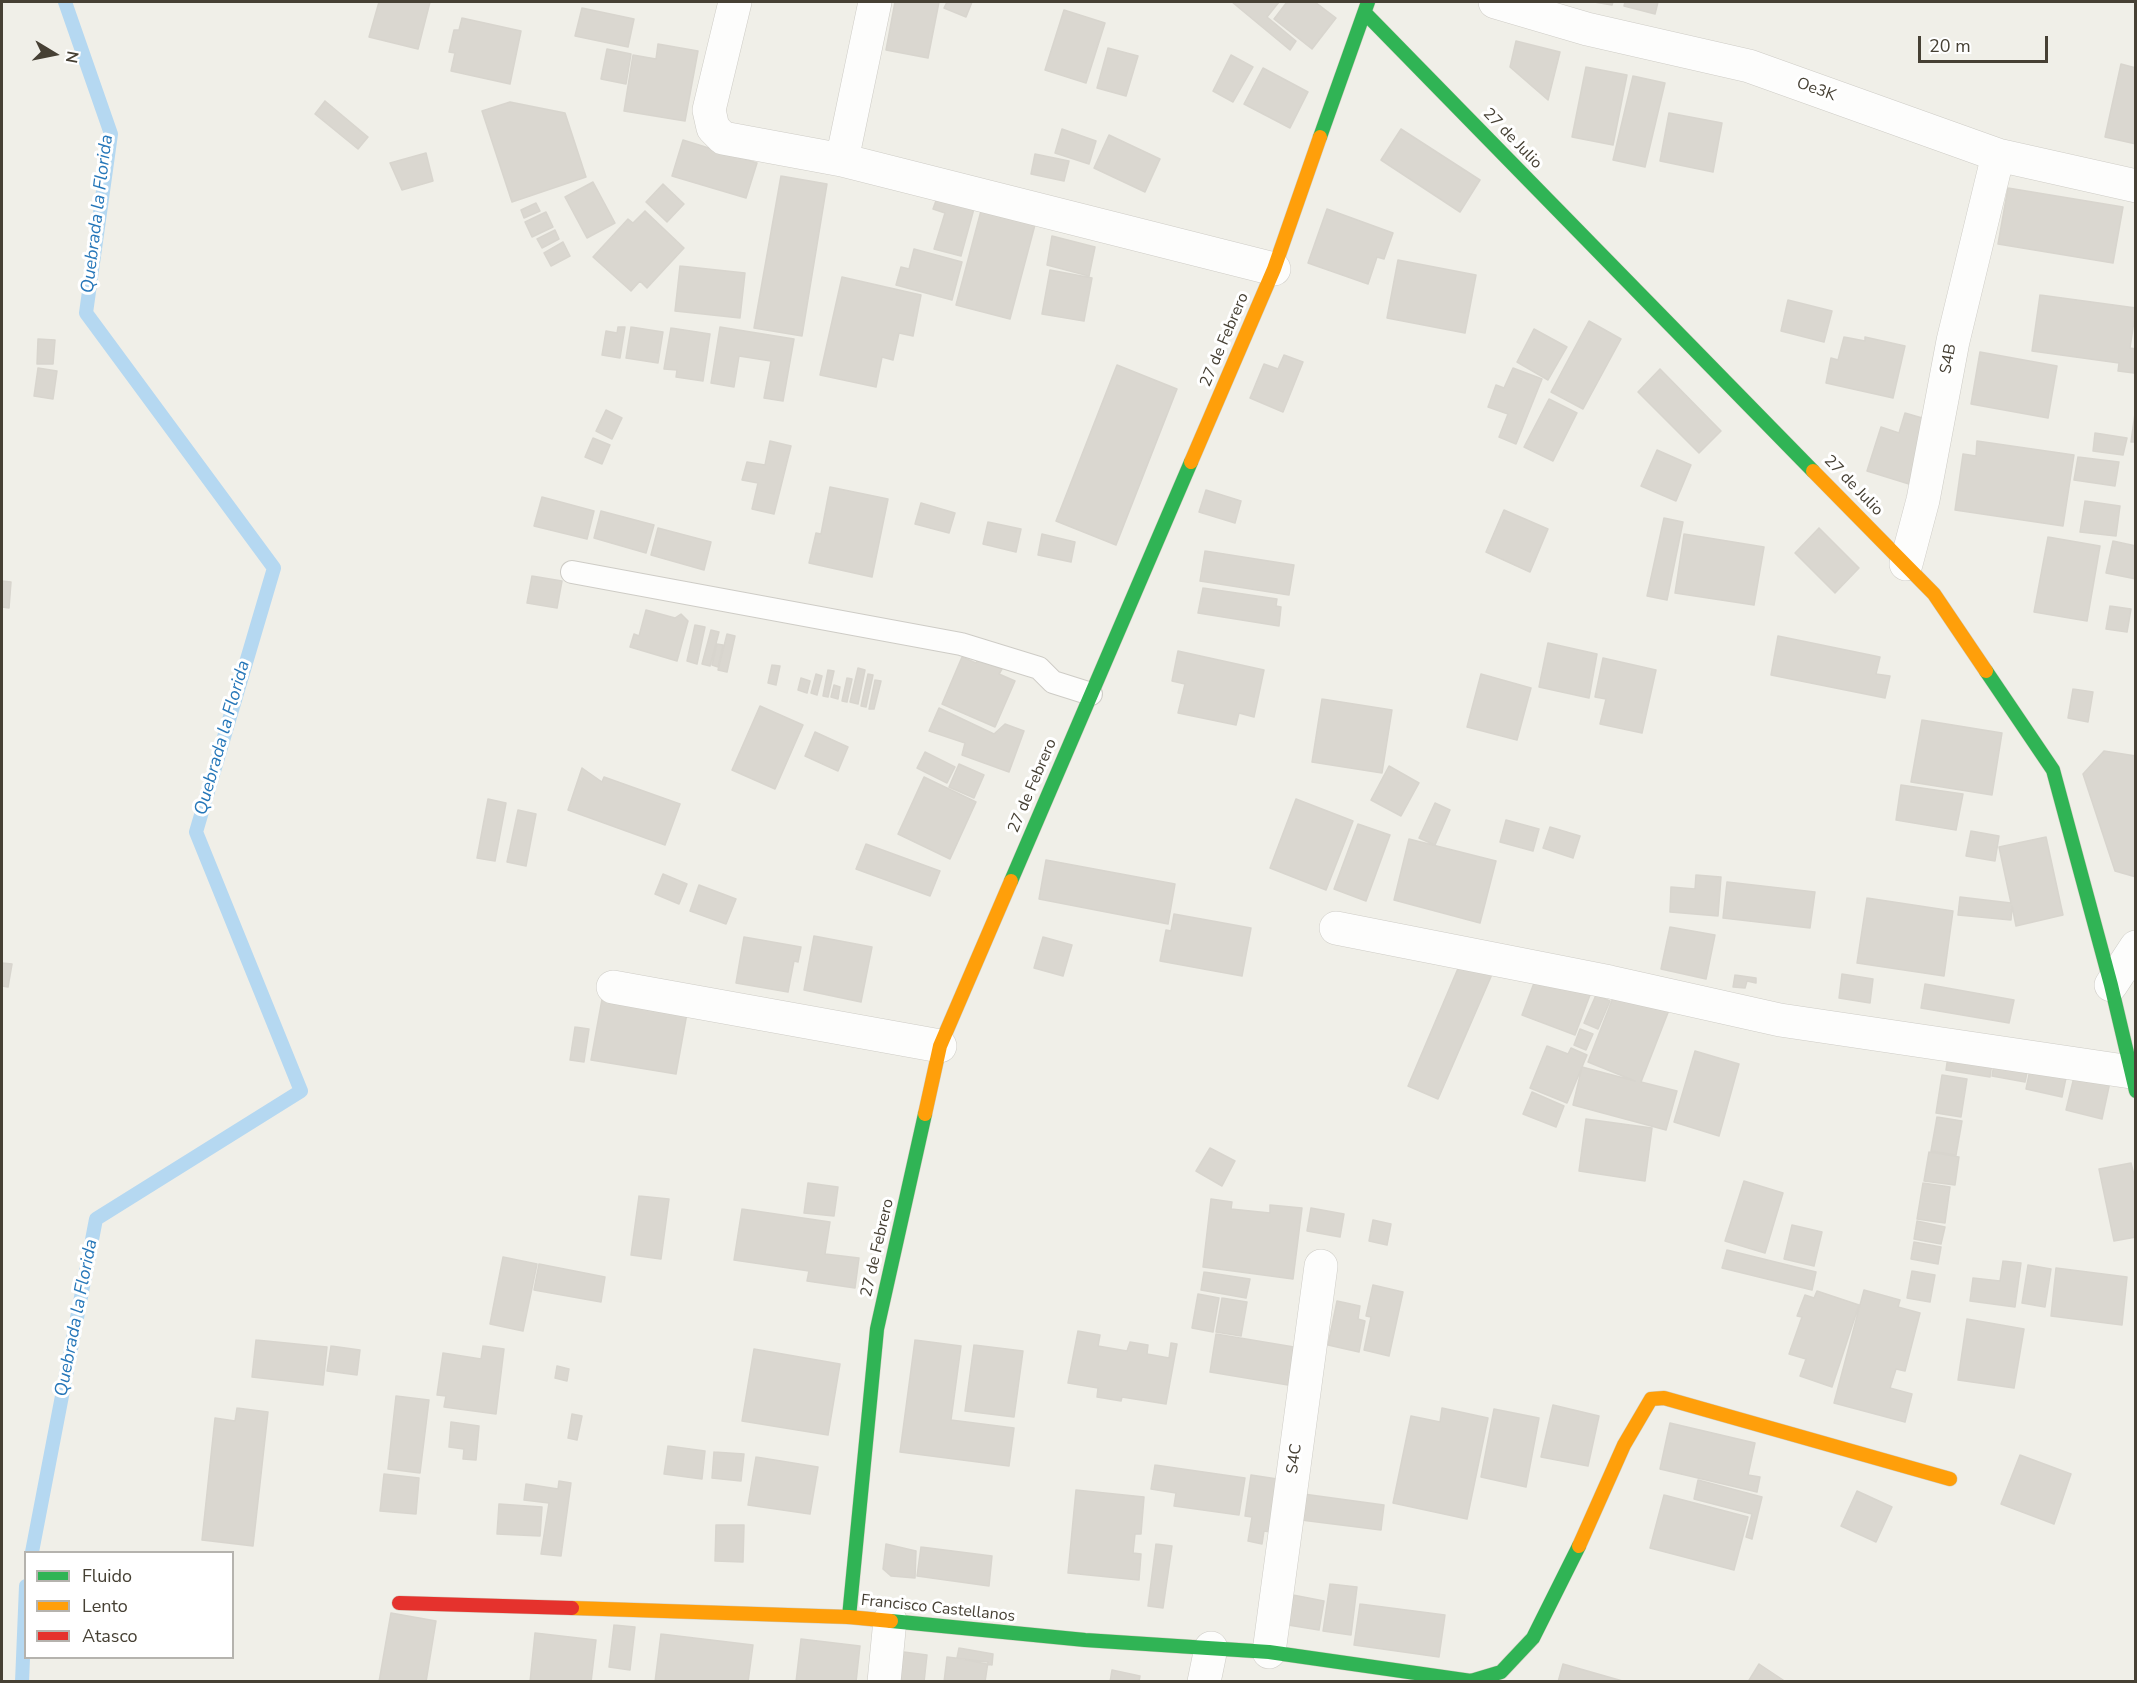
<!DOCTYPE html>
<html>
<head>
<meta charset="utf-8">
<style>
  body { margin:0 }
  #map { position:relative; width:2137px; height:1683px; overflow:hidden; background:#f0efe8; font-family:"Nunito Sans",sans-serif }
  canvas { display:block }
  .frame { position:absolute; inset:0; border:3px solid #464034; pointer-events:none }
  .legend { position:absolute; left:24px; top:1551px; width:210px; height:108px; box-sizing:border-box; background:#fff; border:2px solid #b5b3ae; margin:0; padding:8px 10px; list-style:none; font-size:18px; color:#464034 }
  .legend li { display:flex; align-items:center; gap:12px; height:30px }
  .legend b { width:30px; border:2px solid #b5b3ae }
  .north { position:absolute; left:24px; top:24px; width:60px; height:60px; -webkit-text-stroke:4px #fff; paint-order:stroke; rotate:100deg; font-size:16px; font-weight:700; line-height:24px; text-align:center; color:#464034 }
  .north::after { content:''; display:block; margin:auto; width:21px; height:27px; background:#464034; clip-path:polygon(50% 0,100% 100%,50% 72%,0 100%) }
  .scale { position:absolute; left:1918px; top:36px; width:130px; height:27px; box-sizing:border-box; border:3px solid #464034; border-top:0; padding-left:8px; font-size:18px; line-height:21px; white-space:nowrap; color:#464034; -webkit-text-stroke:4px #fff; paint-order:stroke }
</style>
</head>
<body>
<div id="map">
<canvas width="2137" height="1683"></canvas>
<div class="frame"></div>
<ul class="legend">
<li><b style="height:8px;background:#30b455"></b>Fluido</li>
<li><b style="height:8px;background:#ff9f0a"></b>Lento</li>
<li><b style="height:8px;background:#e5322d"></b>Atasco</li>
</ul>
<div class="north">N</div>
<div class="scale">20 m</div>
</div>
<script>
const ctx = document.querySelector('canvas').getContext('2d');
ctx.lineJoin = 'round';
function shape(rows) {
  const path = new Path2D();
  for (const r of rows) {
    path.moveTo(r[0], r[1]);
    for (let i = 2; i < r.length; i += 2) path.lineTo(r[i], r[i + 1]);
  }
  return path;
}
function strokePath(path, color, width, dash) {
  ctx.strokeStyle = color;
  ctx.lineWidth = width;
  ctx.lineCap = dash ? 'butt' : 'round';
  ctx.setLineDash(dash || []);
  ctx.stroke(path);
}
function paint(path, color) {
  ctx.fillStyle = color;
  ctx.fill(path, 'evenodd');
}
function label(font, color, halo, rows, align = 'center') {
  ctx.font = font + ' "Nunito Sans",sans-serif';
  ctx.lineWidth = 6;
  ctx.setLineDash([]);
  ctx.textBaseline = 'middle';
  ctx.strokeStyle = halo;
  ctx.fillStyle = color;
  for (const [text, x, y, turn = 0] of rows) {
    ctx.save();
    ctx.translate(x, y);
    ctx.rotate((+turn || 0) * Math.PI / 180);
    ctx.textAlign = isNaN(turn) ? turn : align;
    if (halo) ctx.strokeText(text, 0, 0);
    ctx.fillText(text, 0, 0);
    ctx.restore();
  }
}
strokePath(shape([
  [32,1552,96,1219,301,1091,196,832,274,568,86,313,111,134,65,2],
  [22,1682,26,1586]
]), '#b5d8f1', 14);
const building = shape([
  [379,2,430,2,418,49,369,37,379,2],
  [895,2,939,2,928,58,886,50,895,2],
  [947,2,972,2,966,17,944,8,947,2],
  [1232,2,1279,2,1267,17,1296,41,1290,50,1232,2],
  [1287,2,1315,2,1336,18,1312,49,1274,19,1287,2],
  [1594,2,1613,2,1612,5,1594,2],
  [1625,2,1658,2,1655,14,1624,6,1625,2],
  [582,8,634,19,628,47,575,36,582,8],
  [1064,10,1105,23,1086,83,1045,70,1064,10],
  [462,18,521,31,510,84,451,71,455,53,449,52,454,30,459,30,462,18],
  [1516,41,1560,52,1548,100,1510,67,1516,41],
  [658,44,698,51,685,121,624,111,633,55,656,59,658,44],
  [1108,48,1138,56,1126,96,1097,88,1108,48],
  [607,49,631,54,626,84,601,79,607,49],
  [1231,55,1253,67,1233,102,1213,91,1231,55],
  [2121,64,2136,68,2136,144,2105,137,2121,64],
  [1586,67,1627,75,1613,145,1572,137,1586,67],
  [1263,68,1308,92,1290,128,1244,104,1263,68],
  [1633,76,1665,83,1645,167,1613,160,1633,76],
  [325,101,368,137,358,149,315,114,325,101],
  [510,102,565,113,586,177,512,202,482,111,510,102],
  [1669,113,1722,123,1713,172,1660,161,1669,113],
  [1062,129,1096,141,1089,164,1055,153,1062,129],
  [1401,129,1480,180,1460,212,1381,160,1401,129],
  [1109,135,1160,159,1145,192,1094,168,1109,135],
  [683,140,757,163,746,198,672,176,683,140],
  [426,153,433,181,402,190,390,163,426,153],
  [1035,154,1069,161,1064,181,1031,174,1035,154],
  [781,176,827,184,802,336,754,328,781,176],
  [593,182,615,223,587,238,565,197,593,182],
  [663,184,684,204,667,222,646,202,663,184],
  [2008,188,2123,207,2113,263,1998,244,2008,188],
  [938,195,975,205,961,256,934,249,945,213,933,209,938,195],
  [536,203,540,211,524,218,521,210,536,203],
  [982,207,1036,221,1010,319,956,305,982,207],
  [1327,209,1393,233,1384,259,1377,257,1368,284,1308,263,1327,209],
  [645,211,684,248,647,288,640,281,631,291,593,257,628,219,633,223,645,211],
  [546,212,553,227,532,237,525,222,546,212],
  [555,230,559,239,542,248,537,239,555,230],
  [1052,236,1095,247,1089,276,1047,265,1052,236],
  [563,242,570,256,551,266,544,253,563,242],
  [914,249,962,262,952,300,896,285,901,267,909,269,914,249],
  [1398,260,1476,275,1465,333,1387,318,1398,260],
  [680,266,745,273,740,318,675,311,680,266],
  [1050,270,1092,278,1084,321,1042,314,1050,270],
  [842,277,921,295,913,336,899,333,893,360,882,357,876,387,820,375,842,277],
  [2040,295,2136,308,2130,348,2136,349,2134,373,2118,371,2119,363,2032,351,2040,295],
  [1788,300,1832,311,1824,342,1781,331,1788,300],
  [1589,321,1621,339,1583,409,1551,392,1589,321],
  [618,327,625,327,620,358,602,355,606,331,617,333,618,327],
  [631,327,663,332,658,363,626,358,631,327],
  [720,327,794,339,783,401,764,398,771,361,739,356,734,387,711,383,720,327],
  [671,328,710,334,703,381,676,377,677,370,664,369,671,328],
  [1534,329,1567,347,1548,380,1517,362,1534,329],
  [1844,337,1865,341,1865,337,1905,346,1893,398,1826,383,1831,358,1838,360,1844,337],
  [38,339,55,340,53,364,37,364,38,339],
  [1980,352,2057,366,2048,418,1971,404,1980,352],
  [1284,355,1303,362,1283,412,1250,398,1264,364,1278,369,1284,355],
  [1117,365,1177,389,1116,545,1056,521,1117,365],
  [38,368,57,371,53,399,34,396,38,368],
  [1513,368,1542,379,1516,444,1499,437,1508,414,1488,407,1496,385,1504,388,1513,368],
  [1660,369,1721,431,1699,453,1638,392,1660,369],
  [1549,399,1577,413,1553,461,1524,447,1549,399],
  [2136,406,2136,442,2131,442,2136,406],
  [606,410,622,418,612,439,596,431,606,410],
  [1905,413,1929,420,1909,484,1867,471,1881,427,1899,433,1905,413],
  [2095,433,2127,438,2123,455,2093,451,2095,433],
  [593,438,610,445,602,464,585,457,593,438],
  [770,441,791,446,774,514,752,509,758,483,742,480,747,462,765,465,770,441],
  [1977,441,2074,455,2063,526,1955,510,1963,454,1976,456,1977,441],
  [1657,450,1691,465,1676,501,1641,486,1657,450],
  [2078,457,2119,462,2115,486,2074,480,2078,457],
  [830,487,888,499,872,577,809,563,816,533,821,534,830,487],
  [1206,490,1241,501,1235,523,1199,512,1206,490],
  [542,497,594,511,587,539,534,526,542,497],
  [2085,501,2120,506,2116,536,2080,532,2085,501],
  [921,503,955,513,949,533,915,524,921,503],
  [1504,510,1548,529,1530,572,1486,552,1504,510],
  [601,511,654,525,646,553,594,538,601,511],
  [1664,518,1683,522,1667,600,1647,596,1664,518],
  [988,522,1021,529,1016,552,983,544,988,522],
  [658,528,711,542,704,570,651,555,658,528],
  [1819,528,1859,568,1835,593,1795,553,1819,528],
  [1042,534,1075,542,1071,562,1038,555,1042,534],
  [1684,534,1764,547,1754,605,1675,593,1684,534],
  [2048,537,2100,546,2087,621,2034,612,2048,537],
  [2113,541,2136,546,2136,579,2106,573,2113,541],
  [1205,551,1294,565,1289,595,1200,581,1205,551],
  [532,576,562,581,557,608,527,603,532,576],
  [2,581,11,582,9,608,2,607,2,581],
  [1203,588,1277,599,1276,606,1281,607,1279,626,1198,613,1203,588],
  [2110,606,2131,609,2127,632,2106,629,2110,606],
  [646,610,675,618,681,614,688,621,677,661,630,647,634,634,639,636,646,610],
  [695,625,705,627,697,664,687,661,695,625],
  [711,630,719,632,710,666,702,664,711,630],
  [727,634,735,636,727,672,718,670,727,634],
  [1778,636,1880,657,1876,674,1890,676,1885,698,1771,675,1778,636],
  [1548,643,1597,654,1589,698,1539,687,1548,643],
  [717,644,723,645,718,667,712,665,717,644],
  [1178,651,1264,670,1254,717,1239,713,1236,725,1178,713,1185,684,1172,681,1178,651],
  [962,657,976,663,978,659,1002,669,999,674,1015,681,995,727,942,704,962,657],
  [1603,658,1656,670,1642,733,1600,724,1606,699,1595,697,1603,658],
  [772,665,780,666,776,685,768,683,772,665],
  [858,668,865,670,858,704,850,702,858,668],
  [828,670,834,671,828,697,823,696,828,670],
  [816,674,822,676,817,695,811,693,816,674],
  [868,674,873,675,866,707,861,706,868,674],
  [1481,674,1531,688,1517,740,1467,727,1481,674],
  [801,678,810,681,807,693,798,690,801,678],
  [847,678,852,679,847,702,842,701,847,678],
  [875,680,881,681,874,709,869,709,875,680],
  [834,685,840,687,838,699,831,697,834,685],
  [2073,689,2093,692,2088,722,2068,718,2073,689],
  [1322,699,1392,710,1382,773,1312,762,1322,699],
  [760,706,803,725,775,789,732,770,760,706],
  [939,708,994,734,1005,724,1024,731,1009,772,962,755,965,743,929,731,939,708],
  [1922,720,2002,733,1992,795,1911,782,1922,720],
  [815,732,848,747,838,771,805,756,815,732],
  [2104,751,2136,756,2136,877,2115,871,2083,774,2104,751],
  [925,752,955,767,947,783,917,768,925,752],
  [959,764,984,775,974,798,949,787,959,764],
  [1389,766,1419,783,1401,816,1371,800,1389,766],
  [582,768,602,782,604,777,680,804,665,845,568,810,582,768],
  [924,777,976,802,950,859,898,834,924,777],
  [1901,785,1963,794,1956,830,1896,820,1901,785],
  [488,799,506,803,495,861,477,858,488,799],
  [1296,799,1353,821,1326,890,1270,868,1296,799],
  [1435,803,1450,810,1435,845,1419,838,1435,803],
  [518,810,536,814,526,866,507,862,518,810],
  [1506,820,1539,829,1533,851,1500,842,1506,820],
  [1358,824,1390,835,1366,901,1334,889,1358,824],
  [1550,827,1580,836,1573,858,1543,848,1550,827],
  [1971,831,1999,836,1995,861,1966,856,1971,831],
  [2046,837,2063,915,2016,926,2012,906,2011,920,1958,915,1960,897,2011,903,1999,847,2046,837],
  [1409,839,1496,861,1480,923,1394,900,1409,839],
  [866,844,940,871,930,896,856,869,866,844],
  [1046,860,1175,884,1168,924,1039,899,1046,860],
  [663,874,687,884,679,904,655,894,663,874],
  [1696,875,1721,877,1718,916,1670,912,1671,887,1695,889,1696,875],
  [1727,882,1815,892,1810,928,1723,918,1727,882],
  [699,885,736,899,726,924,690,911,699,885],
  [1867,898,1953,911,1944,976,1857,963,1867,898],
  [1174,914,1251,928,1242,976,1160,961,1166,930,1171,931,1174,914],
  [1670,927,1715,935,1706,979,1661,969,1670,927],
  [814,936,872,947,861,1002,804,990,814,936],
  [744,937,801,947,798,962,794,961,788,992,736,983,744,937],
  [1043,937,1072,945,1063,976,1034,968,1043,937],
  [1462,959,1493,972,1438,1099,1408,1086,1462,959],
  [2,963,12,964,8,987,2,986,2,963],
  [1842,974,1873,979,1870,1003,1839,998,1842,974],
  [1537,975,1590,995,1575,1035,1522,1015,1537,975],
  [1735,975,1756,978,1756,983,1747,981,1745,988,1733,987,1735,975],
  [1925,984,2014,1000,2009,1023,1921,1008,1925,984],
  [1616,990,1669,1010,1641,1082,1677,1091,1666,1130,1573,1105,1582,1067,1635,1081,1588,1062,1616,990],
  [603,994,687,1013,676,1074,591,1060,603,994],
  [1596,995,1610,1001,1598,1029,1584,1023,1596,995],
  [575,1027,589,1029,584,1062,570,1060,575,1027],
  [1580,1029,1593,1034,1586,1050,1574,1045,1580,1029],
  [1547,1046,1568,1054,1571,1048,1587,1055,1567,1103,1530,1088,1547,1046],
  [1949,1049,1993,1056,1990,1077,1946,1070,1949,1049],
  [1695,1051,1739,1064,1719,1136,1674,1122,1695,1051],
  [1995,1058,2029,1063,2025,1082,1992,1076,1995,1058],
  [2031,1065,2067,1073,2062,1097,2026,1089,2031,1065],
  [2075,1073,2110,1082,2102,1119,2066,1110,2075,1073],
  [1942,1075,1967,1079,1961,1117,1936,1113,1942,1075],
  [1532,1092,1564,1106,1556,1127,1523,1114,1532,1092],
  [1937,1117,1962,1121,1956,1155,1931,1151,1937,1117],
  [1586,1119,1652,1128,1645,1181,1579,1171,1586,1119],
  [1210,1148,1235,1161,1222,1186,1196,1171,1210,1148],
  [1929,1152,1959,1157,1955,1185,1924,1181,1929,1152],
  [2131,1163,2136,1183,2136,1237,2114,1241,2099,1169,2131,1163],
  [1744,1181,1783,1193,1765,1253,1725,1241,1744,1181],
  [808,1183,838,1187,834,1216,804,1213,808,1183],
  [1923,1183,1950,1187,1945,1223,1917,1219,1923,1183],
  [639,1196,669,1199,661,1259,631,1255,639,1196],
  [1211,1199,1232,1202,1231,1209,1270,1213,1270,1205,1302,1208,1293,1279,1203,1267,1211,1199],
  [1311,1208,1344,1214,1340,1237,1307,1231,1311,1208],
  [742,1209,830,1222,825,1254,859,1258,855,1288,807,1281,809,1271,734,1260,742,1209],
  [1373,1220,1391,1224,1387,1245,1369,1241,1373,1220],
  [1917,1221,1945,1227,1941,1244,1914,1239,1917,1221],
  [1792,1225,1822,1232,1814,1266,1784,1259,1792,1225],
  [1914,1242,1941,1247,1938,1264,1911,1259,1914,1242],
  [1727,1250,1816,1272,1812,1290,1722,1268,1727,1250],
  [503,1257,537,1264,523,1331,490,1324,503,1257],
  [2003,1261,2021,1263,2015,1307,1970,1301,1973,1278,2000,1281,2003,1261],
  [539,1264,605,1277,601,1302,534,1290,539,1264],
  [2028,1265,2051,1269,2045,1307,2022,1303,2028,1265],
  [2056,1268,2127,1277,2122,1325,2051,1316,2056,1268],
  [1912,1271,1935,1275,1930,1302,1907,1298,1912,1271],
  [1204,1272,1250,1279,1246,1298,1201,1290,1204,1272],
  [1373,1285,1403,1292,1389,1356,1364,1350,1371,1317,1366,1316,1373,1285],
  [1864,1290,1900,1300,1898,1307,1920,1313,1905,1371,1896,1369,1890,1388,1912,1394,1905,1422,1834,1403,1864,1290],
  [1817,1291,1859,1305,1832,1387,1800,1376,1806,1359,1789,1354,1802,1317,1797,1316,1805,1295,1814,1298,1817,1291],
  [1198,1294,1219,1298,1213,1332,1192,1328,1198,1294],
  [1222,1298,1247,1302,1241,1336,1216,1332,1222,1298],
  [1337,1301,1360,1306,1358,1319,1365,1321,1359,1352,1328,1345,1337,1301],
  [1967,1319,2024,1329,2014,1388,1958,1380,1967,1319],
  [1078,1331,1100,1335,1098,1346,1127,1351,1130,1342,1148,1345,1147,1354,1169,1358,1171,1343,1177,1344,1166,1404,1122,1397,1121,1401,1097,1397,1098,1388,1068,1383,1078,1331],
  [1216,1334,1294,1347,1288,1385,1210,1372,1216,1334],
  [256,1340,327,1347,323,1385,252,1377,256,1340],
  [915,1340,961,1346,951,1420,1014,1428,1009,1466,900,1452,915,1340],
  [974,1345,1023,1351,1014,1417,965,1411,974,1345],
  [331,1346,360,1350,357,1375,327,1371,331,1346],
  [483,1346,504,1349,496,1414,444,1407,446,1396,437,1395,443,1353,481,1359,483,1346],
  [754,1349,840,1364,828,1435,742,1421,754,1349],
  [557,1366,569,1369,567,1381,555,1378,557,1366],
  [396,1396,429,1400,420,1473,388,1469,396,1396],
  [1553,1405,1599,1416,1588,1466,1541,1457,1553,1405],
  [237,1408,268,1412,253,1546,202,1540,215,1418,235,1421,237,1408],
  [1442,1408,1488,1418,1467,1519,1393,1503,1411,1416,1440,1422,1442,1408],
  [1494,1409,1539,1418,1526,1487,1481,1477,1494,1409],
  [572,1414,582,1416,577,1440,568,1438,572,1414],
  [451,1422,479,1426,476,1460,463,1459,464,1449,449,1447,451,1422],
  [1670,1423,1755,1443,1748,1475,1760,1477,1757,1492,1660,1469,1670,1423],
  [668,1446,705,1451,702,1479,664,1474,668,1446],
  [714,1452,744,1454,741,1481,712,1478,714,1452],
  [2020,1455,2071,1474,2054,1524,2001,1504,2020,1455],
  [756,1457,818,1467,810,1514,748,1505,756,1457],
  [1155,1465,1245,1478,1239,1515,1174,1506,1176,1493,1151,1489,1155,1465],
  [384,1474,419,1478,416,1514,380,1511,384,1474],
  [1251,1475,1284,1480,1276,1533,1264,1531,1262,1544,1248,1541,1252,1517,1245,1516,1251,1475],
  [1698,1480,1762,1497,1752,1539,1746,1537,1752,1514,1694,1499,1698,1480],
  [559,1481,571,1483,561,1556,541,1554,549,1503,524,1500,526,1484,558,1489,559,1481],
  [1076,1490,1144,1497,1141,1534,1135,1534,1133,1553,1141,1554,1139,1580,1068,1573,1076,1490],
  [1857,1491,1892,1507,1876,1542,1841,1526,1857,1491],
  [1296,1493,1384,1505,1381,1530,1293,1519,1296,1493],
  [1664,1495,1748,1517,1734,1570,1650,1548,1664,1495],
  [499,1504,542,1507,540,1536,497,1534,499,1504],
  [716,1525,744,1525,743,1562,715,1561,716,1525],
  [886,1544,916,1551,915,1578,891,1576,883,1569,886,1544],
  [1156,1544,1172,1546,1163,1608,1148,1606,1156,1544],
  [921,1547,992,1556,989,1586,917,1576,921,1547],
  [1330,1584,1357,1587,1351,1635,1323,1631,1330,1584],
  [1293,1595,1324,1601,1319,1630,1288,1625,1293,1595],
  [1360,1604,1445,1615,1439,1657,1354,1645,1360,1604],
  [391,1613,436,1621,426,1682,379,1682,391,1613],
  [614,1625,635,1627,630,1670,609,1667,614,1625],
  [535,1633,596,1640,591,1682,530,1682,535,1633],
  [661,1634,753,1645,748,1682,655,1682,661,1634],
  [801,1639,860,1646,856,1682,796,1682,801,1639],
  [959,1648,993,1654,992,1665,957,1658,959,1648],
  [896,1651,927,1655,924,1682,893,1682,896,1651],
  [947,1657,988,1662,985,1682,944,1682,947,1657],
  [1563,1664,1626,1682,1558,1682,1563,1664],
  [1759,1664,1786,1682,1748,1682,1759,1664],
  [1112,1670,1140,1676,1139,1682,1110,1682,1112,1670]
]);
paint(building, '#dad7d0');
strokePath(building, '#d8d5ce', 1.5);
const lane = shape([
  [572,572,961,644,1039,668,1053,682,1091,694]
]);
const street = shape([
  [735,2,709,110,713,128,723,138,842,160,1274,269],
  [1495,2,1587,29,1749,66,1998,155,2136,186],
  [842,160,875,2],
  [1906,564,1923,500,1953,341,1998,155],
  [1336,928,1610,982,1780,1020,2131,1072],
  [2111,985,2136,947],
  [613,987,940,1046],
  [1269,1652,1321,1266],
  [884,1682,890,1620],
  [1204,1682,1211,1648]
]);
const fast = shape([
  [1366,14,1813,471],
  [1320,137,1368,2],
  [1986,671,2053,770,2111,985,2136,1091],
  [1011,881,1191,462],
  [849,1617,877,1329,925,1114],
  [891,1621,1085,1640,1269,1652,1471,1681,1501,1672,1533,1638,1579,1546]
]);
const slow = shape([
  [1191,462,1274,269,1320,137],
  [1813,471,1934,594,1986,671],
  [925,1114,940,1046,1011,881],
  [1579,1546,1624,1445,1651,1399,1664,1398,1950,1479],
  [572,1608,849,1617,891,1621]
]);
const jam = shape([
  [399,1603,572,1608]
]);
strokePath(lane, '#ceccc6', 24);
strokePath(street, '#ceccc6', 34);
strokePath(fast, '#d0ccbe', 15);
strokePath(slow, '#d0ccbe', 15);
strokePath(jam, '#d0ccbe', 15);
strokePath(lane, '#fdfdfc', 22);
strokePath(street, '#fdfdfc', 33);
strokePath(fast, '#30b455', 14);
strokePath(slow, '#ff9f0a', 14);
strokePath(jam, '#e5322d', 14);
label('16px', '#464034', '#fff', [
  ["Oe3K",1816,90,20],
  ["27 de Julio",1512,139,46],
  ["27 de Febrero",1225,340,-67],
  ["S4B",1949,359,-79],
  ["27 de Julio",1853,486,46],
  ["27 de Febrero",1033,786,-67],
  ["27 de Febrero",878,1248,-77],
  ["S4C",1295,1459,-82],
  ["Francisco Castellanos",938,1609,6]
]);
label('italic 18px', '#2677b9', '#fff', [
  ["Quebrada la Florida",98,214,-83],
  ["Quebrada la Florida",223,738,-74],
  ["Quebrada la Florida",77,1318,-79]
]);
</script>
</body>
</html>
